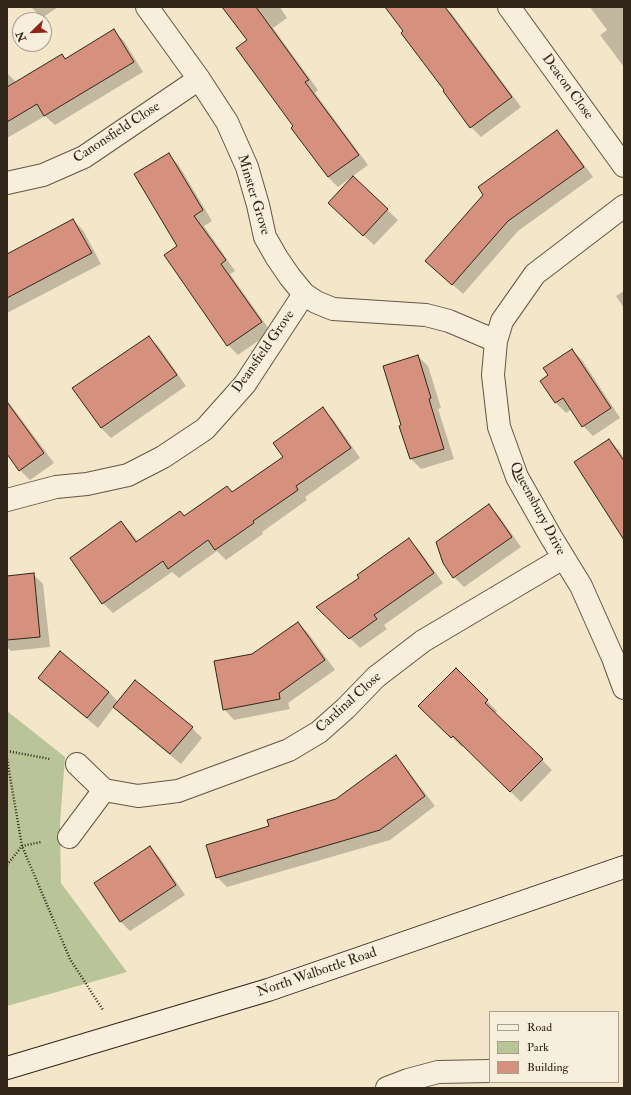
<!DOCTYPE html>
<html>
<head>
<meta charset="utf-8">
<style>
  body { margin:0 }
  #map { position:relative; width:631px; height:1095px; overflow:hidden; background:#f3e6c9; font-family:"IM FELL Double Pica",serif }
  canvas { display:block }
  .frame { position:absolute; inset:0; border:8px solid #33261b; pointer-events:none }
  .legend { position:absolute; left:489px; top:1011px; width:130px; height:72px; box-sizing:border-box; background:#f7efdc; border:1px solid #a99f8f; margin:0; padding:5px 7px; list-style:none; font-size:12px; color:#33261b }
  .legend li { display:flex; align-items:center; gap:8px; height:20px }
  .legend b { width:20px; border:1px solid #a99f8f }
  .north { position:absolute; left:12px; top:12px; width:40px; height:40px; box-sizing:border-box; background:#f7efdc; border:1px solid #a99f8f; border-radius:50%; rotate:247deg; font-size:11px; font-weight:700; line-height:16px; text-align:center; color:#33261b }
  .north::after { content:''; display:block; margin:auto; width:14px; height:18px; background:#8f2418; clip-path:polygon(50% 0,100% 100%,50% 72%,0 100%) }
</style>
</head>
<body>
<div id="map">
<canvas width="631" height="1095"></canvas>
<div class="frame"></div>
<ul class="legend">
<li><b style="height:5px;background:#f7efdc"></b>Road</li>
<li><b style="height:11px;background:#b9c598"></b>Park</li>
<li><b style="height:11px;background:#d5917d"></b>Building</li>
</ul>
<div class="north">N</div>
</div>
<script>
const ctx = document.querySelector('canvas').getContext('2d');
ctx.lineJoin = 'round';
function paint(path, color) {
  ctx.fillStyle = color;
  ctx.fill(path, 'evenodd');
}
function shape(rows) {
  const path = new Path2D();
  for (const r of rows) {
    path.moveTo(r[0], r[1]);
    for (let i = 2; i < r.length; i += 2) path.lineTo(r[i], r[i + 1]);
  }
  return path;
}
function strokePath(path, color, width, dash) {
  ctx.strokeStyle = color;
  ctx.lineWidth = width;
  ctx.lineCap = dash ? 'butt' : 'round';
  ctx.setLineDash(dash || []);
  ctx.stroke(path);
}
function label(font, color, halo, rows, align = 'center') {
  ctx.font = font + ' "IM FELL Double Pica",serif';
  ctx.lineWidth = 3.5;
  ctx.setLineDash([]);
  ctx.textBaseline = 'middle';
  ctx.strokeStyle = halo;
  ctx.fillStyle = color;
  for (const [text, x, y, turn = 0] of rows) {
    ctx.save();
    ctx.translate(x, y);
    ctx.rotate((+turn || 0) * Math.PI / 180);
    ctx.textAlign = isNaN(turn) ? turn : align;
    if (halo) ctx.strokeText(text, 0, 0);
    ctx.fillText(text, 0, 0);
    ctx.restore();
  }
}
paint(shape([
  [7,711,65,757,60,823,61,883,127,972,7,1006]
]), '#b9c598');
paint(shape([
  [31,7,58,7,42,18],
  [223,7,280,7,287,18,273,28,318,90,315,93,368,165,338,187,328,177,292,128,295,126,248,41],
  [386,7,445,7,452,14,521,107,481,137,471,127],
  [590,7,624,7,624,67,600,35,607,30],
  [114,31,124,41,143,72,55,125,45,116,7,138,7,73,17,83,62,55,66,59],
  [557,132,567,142,593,177,518,231,463,294,437,271],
  [168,154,178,164,212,221,204,226,235,271,230,274,271,332,238,355,228,345,165,255,178,246],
  [353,178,398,220,374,245,339,213],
  [73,220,83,230,101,264,7,313,7,255],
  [624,291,624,308,616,296],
  [149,337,159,347,186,386,111,438,101,428],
  [572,350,582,360,620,418,593,436,583,426,572,409,566,413,556,403,541,381,549,375],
  [418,356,428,366,441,408,438,409,454,459,421,469,411,459,403,426],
  [7,400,54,463,30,480,20,470,7,453],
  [323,409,333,419,360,458,305,497,307,500,262,532,263,534,226,560,217,551,179,578,172,572,113,613,103,603,121,522,131,532,138,542,180,512,185,516,227,487,233,493,284,457],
  [609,440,619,450,624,458,624,538],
  [489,506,499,516,521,547,464,587,454,577],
  [409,540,419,550,443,583,384,625,387,629,360,648,318,607,360,578],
  [33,574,43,584,50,647,11,651,7,647,7,577],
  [298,623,308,633,335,670,288,703,290,709,234,720,224,709,252,655],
  [456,670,497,711,495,713,552,770,521,802,463,745,462,747,420,706],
  [40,678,109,692,118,702,192,728,202,738,181,764,124,717,114,707,98,728,50,688],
  [395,756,405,767,435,806,390,840,227,887,217,877,270,827,336,800],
  [150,847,160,858,185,895,130,931,120,921]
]), '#0003');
const building = shape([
  [222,7,256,7,309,80,305,82,359,155,328,177,291,128,293,126,236,48,247,40,222,7],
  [385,7,445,7,512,97,470,128,443,91,444,90,401,33,403,31,385,7],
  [114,29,134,62,44,116,37,104,7,122,7,87,62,54,65,59,114,29],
  [557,130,584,167,508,221,452,285,425,261,483,195,478,187,557,130],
  [169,153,203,210,194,216,226,260,221,264,262,322,227,346,164,255,177,246,134,174,169,153],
  [353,176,388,209,363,236,328,203,353,176],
  [73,219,92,253,7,298,7,254,73,219],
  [149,336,177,375,101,428,72,388,149,336],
  [572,349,611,408,582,427,563,398,555,403,540,381,548,375,543,368,572,349],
  [418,355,431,398,429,399,444,449,410,459,399,426,401,425,383,366,418,355],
  [7,402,44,453,19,471,7,454,7,402],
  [323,407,351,448,296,486,298,490,253,521,254,523,215,550,208,540,168,569,163,561,102,604,70,558,121,521,136,542,180,511,184,516,227,486,232,492,283,457,273,443,323,407],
  [609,439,624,461,624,540,574,462,609,439],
  [489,504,512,537,453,578,443,563,436,542,489,504],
  [409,538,434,573,374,615,377,619,349,639,316,607,359,578,357,575,409,538],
  [34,573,40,637,7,640,7,576,34,573],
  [298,622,325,660,279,693,280,699,223,710,214,661,252,654,298,622],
  [60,651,109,692,87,718,38,678,60,651],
  [456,668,488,700,485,703,543,759,510,792,453,736,451,738,418,706,456,668],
  [135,680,193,727,170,754,113,707,135,680],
  [396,755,425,796,380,830,216,878,206,845,269,826,267,820,336,799,396,755],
  [150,846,176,885,120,922,94,883,150,846]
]);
paint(building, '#d5917d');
strokePath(building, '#33261b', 1);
const street = shape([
  [147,7,199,79,227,122,247,167,258,205,265,237,277,258,290,277,304,294,316,302,333,309,426,315,449,321,496,341],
  [509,7,624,166],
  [7,183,43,175,84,157,199,79],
  [624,206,535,274,502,321,496,341,493,375,499,427,517,477,551,537,581,586,613,658,624,688],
  [7,500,56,487,87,484,128,475,163,457,205,429,245,384,304,294],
  [77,764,104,790,138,796,178,791,289,750,319,732,346,708,376,677,423,641,563,558],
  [69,837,104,790],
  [387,1088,408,1080,438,1072,490,1071]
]);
const secondary = shape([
  [7,1068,268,990,624,867]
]);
strokePath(street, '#635646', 24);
strokePath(secondary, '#33261b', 24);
strokePath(shape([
  [7,751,50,759],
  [7,759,22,846,70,959,103,1010],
  [7,865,22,846,41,842]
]), '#33261b', 2.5, [1, 2]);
strokePath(street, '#f7efdc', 22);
strokePath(secondary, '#f7efdc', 22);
label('14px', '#33261b', '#f7efdc', [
  ["Deacon Close",567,87,54],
  ["Canonsfield Close",117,133,-33],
  ["Minster Grove",253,195,73],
  ["Deansfield Grove",264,352,-55],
  ["Queensbury Drive",537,509,62],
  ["Cardinal Close",349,703,-42],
  ["North Walbottle Road",317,973,-19]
]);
</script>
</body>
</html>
